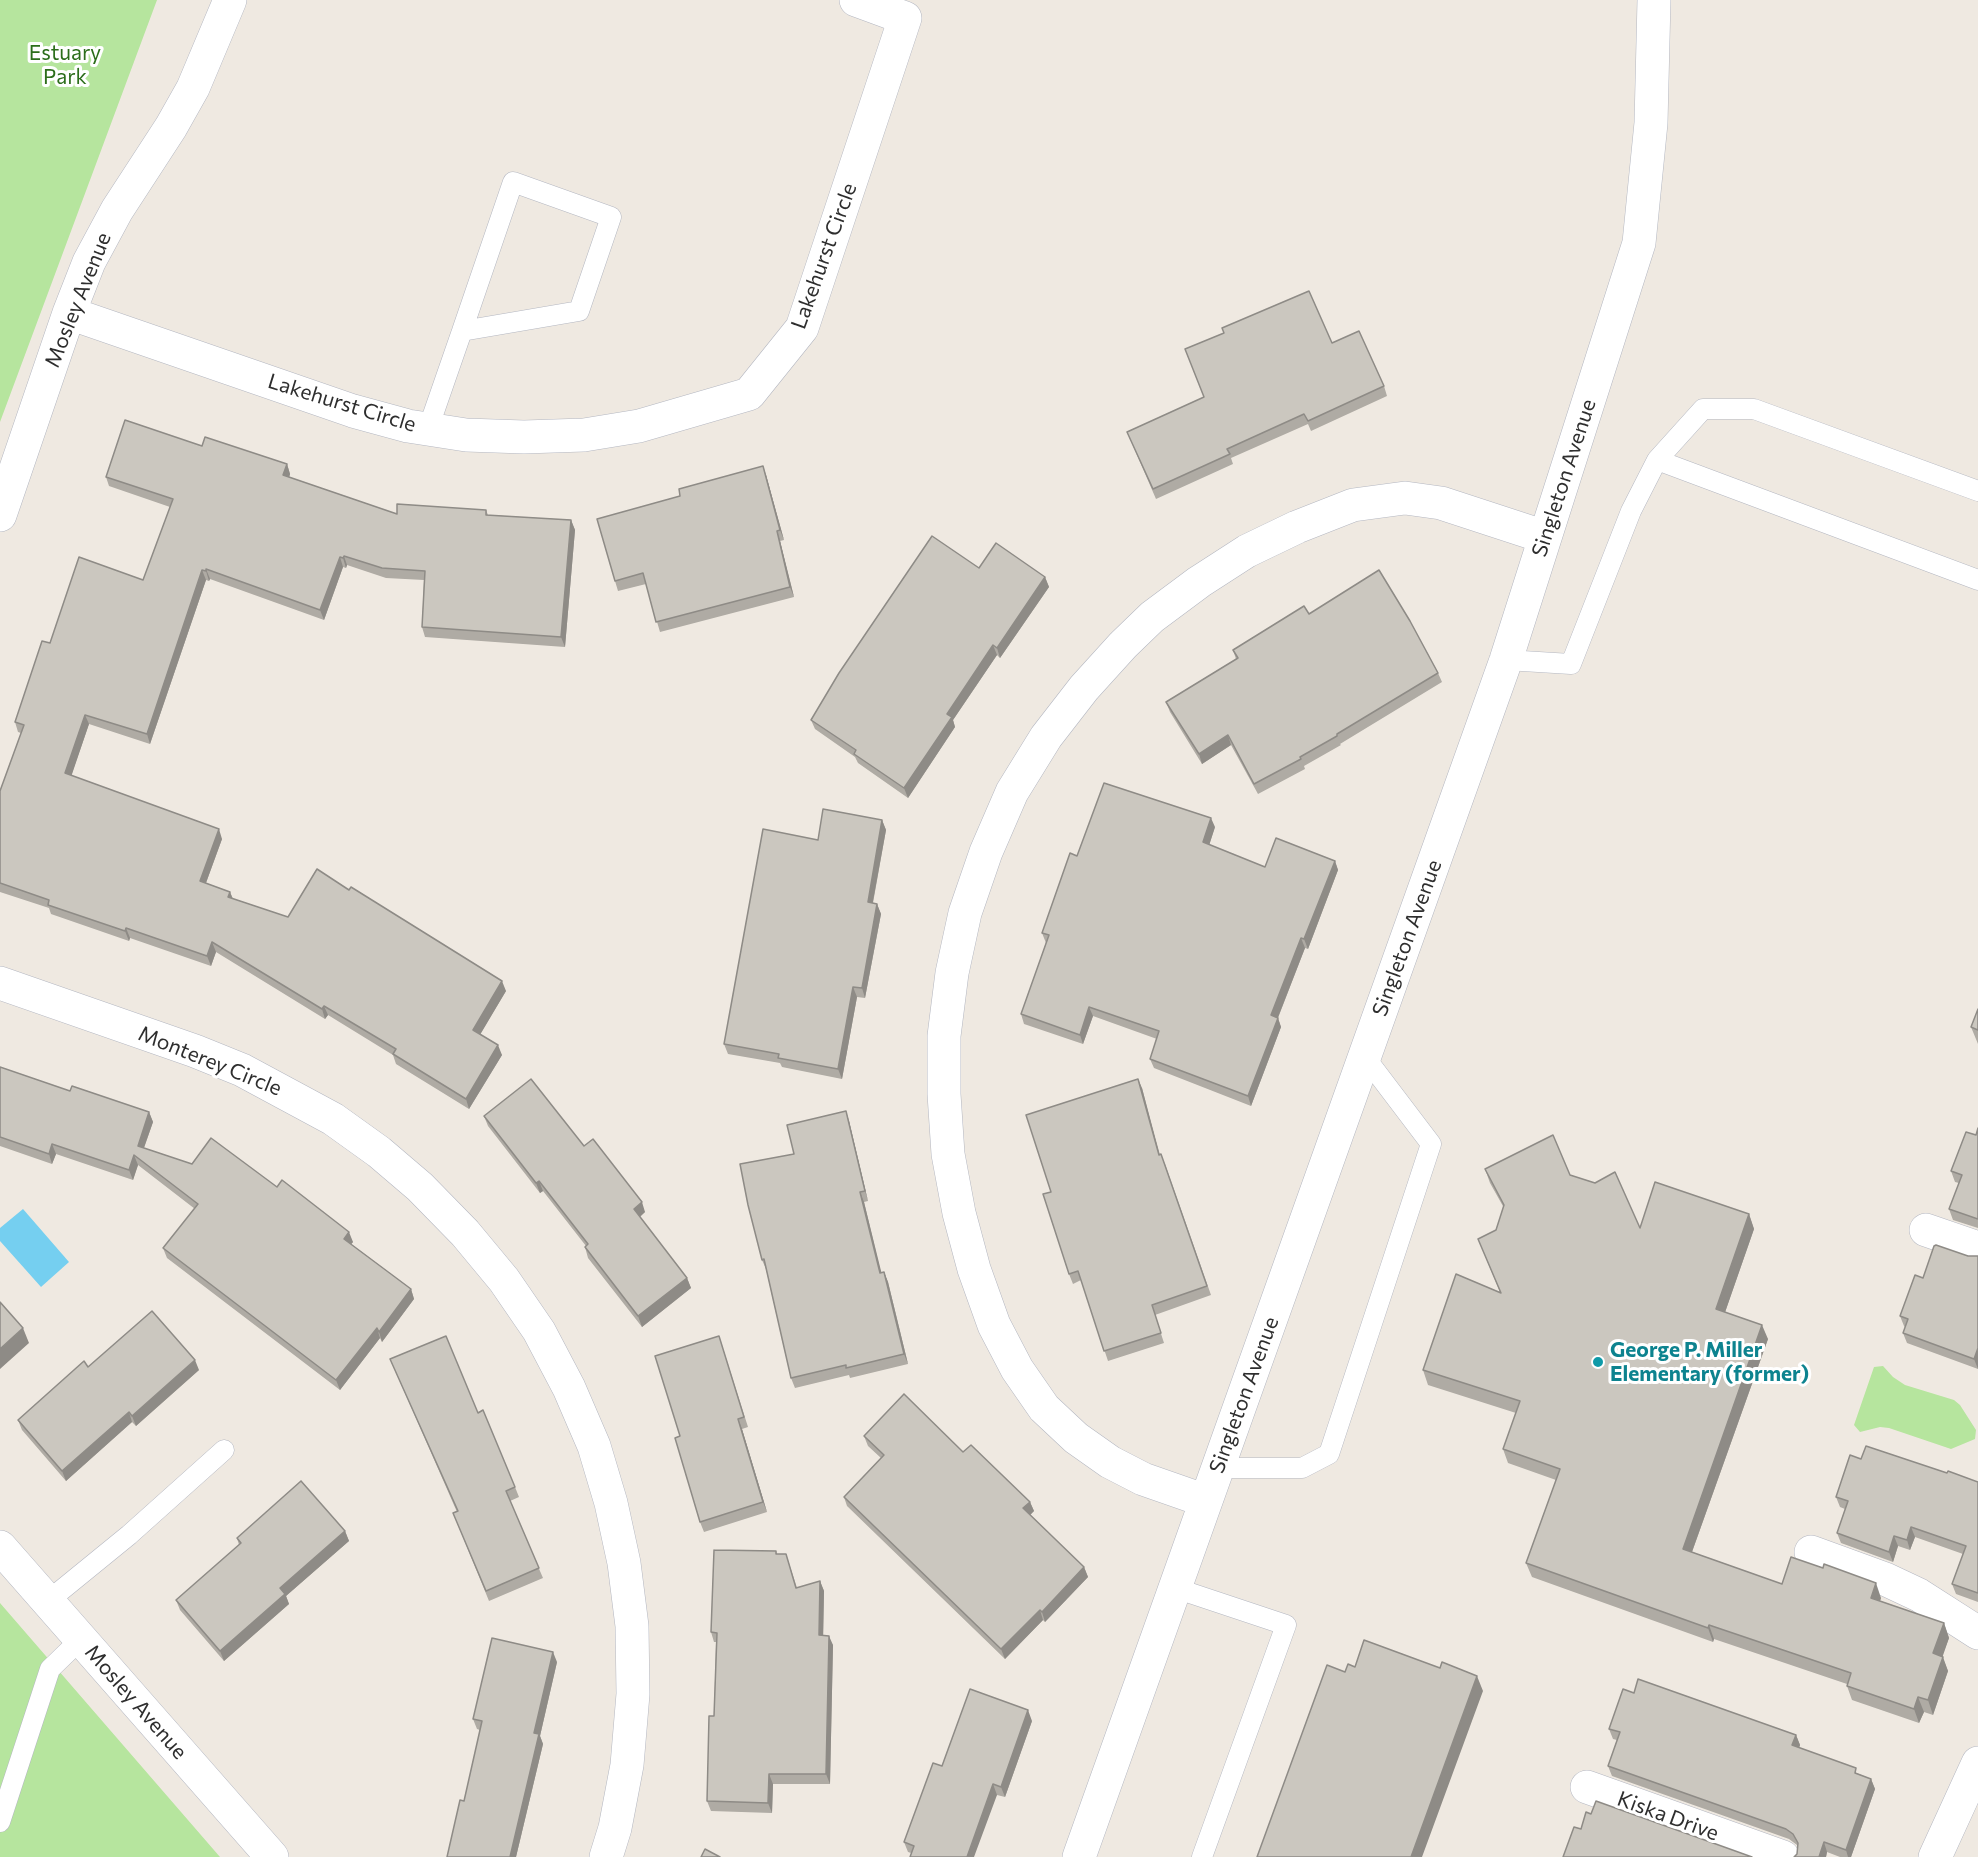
<!DOCTYPE html>
<html>
<head>
<meta charset="utf-8">
<style>
  body { margin:0 }
  canvas { display:block; background:#efe9e1 }
</style>
</head>
<body>
<canvas width="1978" height="1857"></canvas>
<script>
const ctx = document.querySelector('canvas').getContext('2d');
ctx.lineJoin = 'round';
function paint(path, color) {
  ctx.fillStyle = color;
  ctx.fill(path, 'evenodd');
}
function shape(rows) {
  const path = new Path2D();
  for (const r of rows) {
    path.moveTo(r[0], r[1]);
    for (let i = 2; i < r.length; i += 2) path.lineTo(r[i], r[i + 1]);
  }
  return path;
}
function strokePath(path, color, width, dash) {
  ctx.strokeStyle = color;
  ctx.lineWidth = width;
  ctx.lineCap = dash ? 'butt' : 'round';
  ctx.setLineDash(dash || []);
  ctx.stroke(path);
}
function label(font, color, halo, rows, align = 'center') {
  ctx.font = font + ' Commissioner,sans-serif';
  ctx.lineWidth = 6;
  ctx.setLineDash([]);
  ctx.textBaseline = 'middle';
  ctx.strokeStyle = halo;
  ctx.fillStyle = color;
  for (const [text, x, y, turn = 0] of rows) {
    ctx.save();
    ctx.translate(x, y);
    ctx.rotate((+turn || 0) * Math.PI / 180);
    ctx.textAlign = isNaN(turn) ? turn : align;
    if (halo) ctx.strokeText(text, 0, 0);
    ctx.fillText(text, 0, 0);
    ctx.restore();
  }
}
paint(shape([
  [0,0,157,0,0,422],
  [1883,1366,1893,1377,1905,1385,1954,1400,1960,1405,1976,1430,1975,1439,1951,1449,1889,1428,1880,1427,1860,1432,1854,1425,1874,1367],
  [0,1603,220,1857,0,1857]
]), '#b6e59e');
paint(shape([
  [23,1209,69,1262,41,1287,0,1241,0,1228]
]), '#75cff0');
const lane = shape([
  [428,429,462,331,513,182,611,217,579,311,462,331],
  [1657,460,1703,409,1754,409,1978,491],
  [1506,660,1571,664,1631,511,1657,460,1978,580],
  [1218,1468,1302,1468,1329,1454,1431,1144,1365,1057],
  [1175,1588,1286,1625,1202,1857],
  [48,1601,129,1535,224,1450],
  [0,1822,50,1669,81,1639]
]);
const street = shape([
  [69,313,353,411,408,426,466,435,524,437,584,435,639,426,749,394,802,328,905,18,856,0],
  [0,515,69,313,89,262,117,210,171,127,193,88,230,0],
  [0,983,195,1051,242,1070,333,1119,379,1152,420,1187,465,1233,504,1280,539,1331,569,1388,594,1446,611,1503,624,1563,632,1626,633,1694,627,1765,615,1828,606,1857],
  [1926,1230,1978,1248],
  [1206,1501,1143,1479,1110,1462,1076,1438,1044,1408,1017,1369,994,1325,974,1269,959,1213,948,1154,944,1094,944,1036,952,973,965,913,986,852,1012,792,1046,737,1084,688,1123,645,1152,617,1199,582,1247,551,1297,527,1353,505,1405,498,1441,503,1545,537],
  [0,1547,272,1857],
  [1811,1552,1885,1579,1919,1595,1978,1633],
  [1587,1787,1783,1857],
  [1079,1857,1506,660,1639,243,1651,123,1654,0],
  [1935,1857,1978,1763]
]);
strokePath(lane, '#b4b7c1', 21);
strokePath(street, '#b4b7c1', 34);
strokePath(lane, '#fff', 20);
strokePath(street, '#fff', 33);
paint(shape([
  [1332,343,1384,386,1387,396,1311,431,1308,424,1231,458,1233,464,1156,499,1127,432],
  [202,446,287,464,290,474,289,477,397,514,486,510,488,515,571,520,575,530,565,647,425,637,422,627,424,580,386,578,347,565,346,568,343,567,324,620,210,579,209,581,206,580,150,744,89,724,71,776,222,839,206,883,230,892,233,899,288,917,349,890,506,991,480,1034,502,1055,469,1109,396,1064,393,1055,328,1015,325,1019,216,952,211,966,130,938,129,941,51,914,49,908,0,892,0,791,21,733,18,732,15,722,50,643,143,580,170,507,109,486,106,477],
  [766,475,784,540,780,541,794,597,660,632,646,584,618,591,615,581],
  [979,568,1045,577,1049,587,1000,658,997,655,953,720,955,727,908,798,858,763,855,757,815,729,811,720],
  [1309,614,1438,673,1442,682,1340,744,1341,745,1304,766,1305,769,1258,794,1231,745,1202,764,1170,712,1166,702,1236,659,1233,650],
  [882,820,886,830,873,903,877,904,881,914,865,998,857,997,842,1079,782,1067,780,1063,728,1054,724,1044,818,840],
  [1215,827,1209,845,1265,867,1335,861,1338,870,1308,949,1305,948,1278,1018,1281,1027,1251,1106,1154,1068,1150,1059,1157,1039,1093,1016,1083,1044,1024,1024,1021,1014,1046,943,1042,933],
  [1978,1009,1978,1044,1971,1027],
  [0,1067,70,1091,149,1112,153,1122,144,1148,192,1164,277,1187,353,1242,351,1244,411,1289,414,1299,382,1342,380,1338,340,1390,167,1258,163,1248,195,1209,138,1165,133,1180,56,1154,52,1164,0,1146],
  [1142,1088,1160,1155,1165,1164,1211,1295,1155,1315,1164,1343,1108,1361,1081,1280,1073,1284,1069,1274,1051,1192],
  [484,1116,584,1146,645,1212,640,1217,687,1278,691,1288,642,1327,588,1258,585,1247,586,1246,543,1191,540,1193,488,1126],
  [849,1121,868,1201,864,1202,881,1273,884,1272,888,1282,908,1364,850,1378,849,1375,795,1388,791,1378,766,1269,762,1260],
  [1978,1128,1978,1228,1953,1220,1949,1209,1959,1183,1955,1182,1951,1171,1976,1135],
  [1485,1169,1570,1175,1640,1228,1749,1214,1754,1229,1725,1312,1768,1339,1692,1552,1782,1584,1881,1598,1880,1601,1944,1623,1949,1638,1942,1656,1948,1671,1933,1715,1924,1712,1919,1723,1852,1700,1847,1686,1847,1684,1714,1639,1713,1642,1532,1577,1526,1563,1556,1480,1508,1463,1503,1449,1516,1413,1428,1385,1423,1370,1500,1292,1478,1239,1496,1230,1504,1208,1490,1183],
  [1968,1256,1978,1369,1907,1343,1903,1333,1905,1327,1904,1326,1900,1316,1923,1278],
  [719,1336,748,1427,742,1429,767,1512,704,1532,700,1522,680,1436],
  [390,1359,478,1413,515,1487,519,1497,510,1501,543,1578,489,1601,453,1513,457,1512],
  [88,1367,199,1370,136,1426,132,1422,66,1481,22,1430,18,1420],
  [864,1436,963,1452,1030,1502,1034,1511,1030,1515,1084,1567,1088,1577,1045,1622,1043,1620,1005,1659,847,1506,844,1497,881,1458,868,1446],
  [1861,1459,1947,1473,1978,1482,1978,1602,1956,1594,1952,1584,1963,1554,1915,1537,1910,1550,1898,1546,1893,1562,1841,1543,1837,1533,1845,1509,1840,1507,1836,1497],
  [345,1531,349,1541,286,1596,289,1604,224,1661,180,1610,176,1600,239,1545,237,1538],
  [776,1551,777,1554,786,1554,797,1588,820,1581,824,1591,823,1635,833,1645,830,1784,773,1784,772,1813,711,1811,707,1801,714,1716,716,1642,714,1642,711,1632],
  [557,1662,540,1736,543,1744,516,1857,447,1857,464,1801,480,1730,477,1729,473,1719],
  [1634,1693,1796,1735,1800,1745,1799,1748,1859,1774,1871,1779,1875,1789,1851,1857,1840,1857,1827,1852,1826,1857,1794,1857,1797,1854,1797,1845,1789,1839,1612,1776,1608,1766,1617,1740,1613,1739,1609,1729],
  [1032,1721,1005,1797,997,1795,911,1853,908,1852,904,1842,942,1766]
]), '#afaba4');
paint(shape([
  [287,464,290,474,287,485,283,475],
  [763,466,766,475,784,540,780,530],
  [571,520,575,530,565,647,561,637],
  [777,531,780,541,794,597,790,587],
  [344,556,347,565,346,568,343,558],
  [340,557,343,567,324,620,320,610],
  [206,569,210,579,209,581,206,571],
  [202,570,206,580,150,744,147,734],
  [1045,577,1049,587,1000,658,997,648],
  [993,645,997,655,953,720,955,727,908,798,904,788,947,714],
  [85,715,89,724,69,783,65,773],
  [1228,735,1231,745,1202,764,1199,754],
  [1211,818,1215,827,1207,852,1203,842],
  [882,820,886,830,871,912,868,902],
  [219,829,222,839,203,891,200,881],
  [1335,861,1338,870,1308,949,1304,939],
  [230,892,234,902,228,897],
  [877,904,881,914,865,998,862,988],
  [126,928,130,938,129,941,125,931],
  [1301,938,1305,948,1275,1025,1271,1015],
  [212,942,216,952,211,966,207,956],
  [502,981,506,991,477,1040,473,1030],
  [853,987,857,997,842,1079,838,1069],
  [324,1006,328,1015,325,1019,322,1009],
  [1089,1007,1093,1016,1083,1044,1080,1035],
  [1278,1018,1281,1027,1251,1106,1248,1096],
  [498,1045,502,1055,469,1109,466,1099],
  [1138,1079,1142,1088,1162,1165,1159,1155],
  [846,1111,849,1121,868,1201,865,1191],
  [149,1112,153,1122,141,1156,138,1146],
  [52,1144,56,1154,52,1164,49,1154],
  [134,1155,138,1165,133,1180,129,1170],
  [539,1181,543,1191,540,1193,536,1183],
  [860,1192,864,1202,884,1283,880,1273],
  [642,1202,645,1212,637,1219,634,1209],
  [1749,1214,1754,1229,1721,1324,1716,1309],
  [349,1232,353,1242,347,1249,344,1239],
  [884,1272,888,1282,908,1364,904,1354],
  [687,1278,691,1288,642,1327,638,1316],
  [411,1289,414,1299,382,1342,379,1332],
  [1762,1325,1768,1339,1688,1563,1683,1549],
  [23,1328,29,1343,0,1369,0,1349],
  [377,1328,380,1338,340,1390,336,1380],
  [1978,1348,1978,1369,1974,1359],
  [195,1360,199,1370,136,1426,132,1416],
  [129,1412,132,1422,66,1481,62,1471],
  [738,1419,742,1429,767,1512,763,1502],
  [1030,1502,1034,1511,1027,1518,1023,1508],
  [1911,1527,1915,1537,1910,1550,1907,1540],
  [345,1531,349,1541,286,1596,289,1604,224,1661,220,1651,280,1588],
  [1894,1536,1898,1546,1893,1562,1889,1552],
  [1084,1567,1088,1577,1045,1622,1042,1612],
  [820,1581,824,1591,823,1645,819,1635],
  [1876,1583,1881,1598,1876,1612,1871,1598],
  [1040,1610,1043,1620,1005,1659,1001,1649],
  [1944,1623,1949,1638,1939,1667,1933,1653],
  [1709,1625,1714,1639,1713,1642,1708,1628],
  [829,1636,833,1645,830,1784,826,1774],
  [553,1652,557,1662,540,1736,543,1744,516,1857,510,1857,534,1733],
  [1943,1657,1948,1671,1933,1715,1928,1700],
  [1477,1676,1483,1691,1422,1857,1411,1857],
  [1918,1697,1924,1712,1919,1723,1914,1709],
  [1028,1710,1032,1721,1005,1797,1001,1787],
  [1796,1735,1800,1745,1796,1755,1792,1745],
  [769,1774,773,1784,772,1813,768,1803],
  [1871,1779,1875,1789,1851,1857,1848,1857,1846,1850],
  [993,1784,997,1795,974,1857,967,1857],
  [1824,1842,1827,1852,1826,1857,1819,1857]
]), '#8e8b86');
const building = shape([
  [1309,291,1332,343,1359,331,1384,386,1308,421,1304,414,1227,449,1230,454,1153,489,1127,432,1204,397,1185,349,1224,333,1222,328,1309,291],
  [125,420,202,446,205,437,287,464,283,475,397,514,397,504,486,510,486,515,571,520,561,637,422,627,425,571,382,568,344,556,343,558,340,557,320,610,206,569,206,571,202,570,147,734,85,715,65,773,219,829,200,881,230,892,228,897,288,917,317,869,349,890,351,887,502,981,473,1030,498,1045,466,1099,393,1054,396,1049,324,1006,322,1009,212,942,207,956,126,928,125,931,48,905,49,900,0,883,0,791,24,725,15,722,42,641,50,643,79,557,143,580,173,499,106,477,125,420],
  [763,466,780,530,777,531,790,587,656,622,643,573,615,581,597,519,680,496,679,489,763,466],
  [932,536,979,568,996,543,1045,577,997,648,993,645,947,714,952,717,904,788,854,754,856,750,811,720,839,673,932,536],
  [1379,570,1410,621,1438,673,1337,734,1337,736,1300,757,1301,759,1254,784,1228,735,1199,754,1166,702,1238,658,1233,650,1304,606,1309,614,1379,570],
  [1104,783,1211,818,1203,842,1265,867,1276,838,1335,861,1304,939,1301,938,1271,1015,1278,1018,1248,1096,1150,1059,1159,1031,1089,1007,1080,1035,1021,1014,1049,935,1042,933,1070,853,1077,856,1104,783],
  [823,809,882,820,868,902,877,904,862,988,853,987,838,1069,778,1058,779,1054,724,1044,763,829,818,840,823,809],
  [1978,1009,1978,1030,1971,1027,1978,1009],
  [0,1067,70,1091,72,1086,149,1112,138,1146,192,1164,211,1138,277,1187,282,1180,349,1232,344,1239,411,1289,379,1332,377,1328,336,1380,163,1248,198,1204,134,1155,129,1170,52,1144,49,1154,0,1137,0,1067],
  [531,1079,584,1146,593,1139,642,1202,634,1209,687,1278,638,1316,585,1247,588,1244,539,1181,536,1183,484,1116,531,1079],
  [1138,1079,1159,1155,1161,1154,1207,1286,1152,1305,1161,1333,1104,1351,1078,1271,1069,1274,1043,1194,1051,1192,1026,1115,1138,1079],
  [846,1111,865,1191,860,1192,880,1273,884,1272,904,1354,846,1368,846,1365,791,1378,764,1259,762,1260,748,1205,740,1164,794,1154,787,1125,846,1111],
  [1978,1128,1978,1219,1949,1209,1962,1175,1951,1171,1966,1132,1976,1135,1978,1128],
  [1553,1135,1570,1175,1595,1183,1615,1172,1640,1228,1655,1182,1749,1214,1716,1309,1762,1325,1683,1549,1782,1584,1791,1557,1823,1568,1824,1564,1876,1583,1871,1598,1944,1623,1933,1653,1943,1657,1928,1700,1918,1697,1914,1709,1847,1686,1851,1673,1709,1625,1708,1628,1526,1563,1560,1469,1503,1449,1520,1401,1423,1370,1456,1274,1501,1293,1478,1239,1496,1230,1504,1205,1485,1169,1553,1135],
  [1936,1245,1968,1256,1978,1256,1978,1348,1974,1359,1903,1333,1908,1319,1900,1316,1915,1275,1923,1278,1934,1246,1936,1245],
  [0,1302,23,1328,0,1349,0,1302],
  [152,1311,195,1360,132,1416,129,1412,62,1471,18,1420,84,1361,88,1367,152,1311],
  [446,1336,478,1413,483,1410,515,1487,506,1491,539,1568,486,1591,453,1513,458,1511,390,1359,446,1336],
  [719,1336,744,1417,738,1419,763,1502,700,1522,675,1438,680,1436,655,1356,719,1336],
  [904,1394,963,1452,971,1445,1030,1502,1023,1508,1084,1567,1042,1612,1040,1610,1001,1649,844,1497,884,1455,864,1436,904,1394],
  [1866,1446,1947,1473,1948,1471,1978,1482,1978,1593,1952,1584,1966,1546,1911,1527,1907,1540,1894,1536,1889,1552,1837,1533,1848,1501,1836,1497,1850,1455,1861,1459,1866,1446],
  [301,1481,345,1531,280,1588,285,1594,220,1651,176,1600,241,1543,237,1538,301,1481],
  [714,1550,776,1551,776,1554,786,1554,796,1588,820,1581,819,1635,829,1636,826,1774,769,1774,768,1803,707,1801,709,1716,714,1716,717,1633,711,1632,714,1550],
  [492,1638,553,1652,534,1733,539,1734,510,1857,447,1857,460,1800,464,1801,482,1721,473,1719,492,1638],
  [1364,1640,1440,1668,1442,1662,1477,1676,1411,1857,1257,1857,1327,1665,1345,1672,1348,1664,1355,1667,1364,1640],
  [1638,1679,1796,1735,1792,1745,1856,1768,1855,1773,1871,1779,1846,1850,1824,1842,1819,1857,1794,1857,1797,1854,1798,1843,1793,1834,1786,1829,1608,1766,1620,1732,1609,1729,1623,1689,1634,1693,1638,1679],
  [970,1689,1028,1710,1001,1787,993,1784,967,1857,910,1857,914,1846,904,1842,933,1763,942,1766,970,1689],
  [1596,1801,1752,1857,1563,1857,1574,1827,1581,1829,1586,1812,1591,1814,1596,1801],
  [705,1849,720,1857,701,1857,705,1849]
]);
paint(building, '#cbc7bf');
strokePath(building, '#8e8b86', 1.5);
for (const [x, y, r, color] of [
  [1598,1362,6,"#0f9aa8"]
]) {
  const dot = new Path2D();
  dot.arc(x, y, r, 0, 2 * Math.PI);
  ctx.fillStyle = color;
  ctx.fill(dot);
  strokePath(dot, '#fff', 2);
}
label('21px', '#2c6e1b', '#fff', [
  ["Estuary",65,53],
  ["Park",65,77]
]);
label('21px', '#2e2e2e', '#fff', [
  ["Lakehurst Circle",824,256,-70],
  ["Mosley Avenue",78,300,-68],
  ["Lakehurst Circle",342,403,17],
  ["Singleton Avenue",1564,478,-72],
  ["Singleton Avenue",1407,938,-70],
  ["Monterey Circle",210,1061,22],
  ["Singleton Avenue",1244,1395,-70],
  ["Mosley Avenue",136,1702,49],
  ["Kiska Drive",1668,1816,20]
]);
label('bold 21px', '#0d838f', '#fff', [
  ["George P. Miller",1610,1350],
  ["Elementary (former)",1610,1374]
], 'left');
</script>
</body>
</html>
